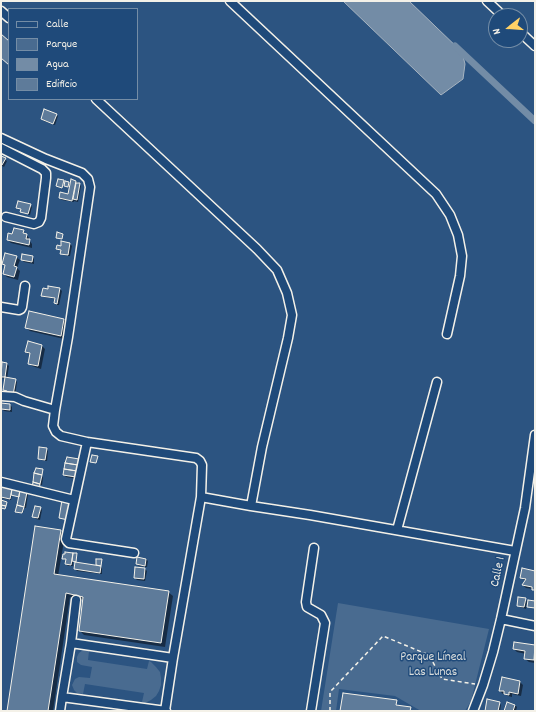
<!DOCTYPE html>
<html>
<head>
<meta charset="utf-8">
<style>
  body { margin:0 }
  #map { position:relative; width:536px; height:712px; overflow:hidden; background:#2c5481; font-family:Dekko,sans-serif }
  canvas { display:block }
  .frame { position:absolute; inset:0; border:2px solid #f4f1e8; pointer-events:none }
  .legend { position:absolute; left:8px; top:8px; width:130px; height:92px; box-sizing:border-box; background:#1f4a7a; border:1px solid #748da6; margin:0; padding:5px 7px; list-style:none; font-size:12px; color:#f4f1e8 }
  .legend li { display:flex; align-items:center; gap:8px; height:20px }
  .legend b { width:20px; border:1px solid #748da6 }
  .north { position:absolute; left:488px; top:8px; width:40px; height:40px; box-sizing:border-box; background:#1f4a7a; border:1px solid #748da6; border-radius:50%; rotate:253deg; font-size:11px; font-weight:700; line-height:16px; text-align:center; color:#f4f1e8 }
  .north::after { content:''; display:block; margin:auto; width:14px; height:18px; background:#ffd166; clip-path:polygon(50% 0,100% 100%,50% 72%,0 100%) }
</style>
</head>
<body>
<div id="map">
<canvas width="536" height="712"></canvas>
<div class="frame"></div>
<ul class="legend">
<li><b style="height:5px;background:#1f4a7a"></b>Calle</li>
<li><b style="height:11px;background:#496b90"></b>Parque</li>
<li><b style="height:11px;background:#738ca6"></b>Agua</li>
<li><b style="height:11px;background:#5e7b9a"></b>Edificio</li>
</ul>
<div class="north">N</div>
</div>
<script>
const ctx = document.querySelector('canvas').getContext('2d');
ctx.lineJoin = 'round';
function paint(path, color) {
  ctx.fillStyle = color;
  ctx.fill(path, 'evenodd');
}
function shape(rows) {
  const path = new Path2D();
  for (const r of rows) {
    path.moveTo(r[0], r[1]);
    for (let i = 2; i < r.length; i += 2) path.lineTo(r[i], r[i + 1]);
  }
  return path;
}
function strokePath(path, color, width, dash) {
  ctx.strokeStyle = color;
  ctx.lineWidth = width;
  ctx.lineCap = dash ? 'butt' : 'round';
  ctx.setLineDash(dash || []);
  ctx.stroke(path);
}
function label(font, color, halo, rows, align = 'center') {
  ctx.font = font + ' Dekko,sans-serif';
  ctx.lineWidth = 3;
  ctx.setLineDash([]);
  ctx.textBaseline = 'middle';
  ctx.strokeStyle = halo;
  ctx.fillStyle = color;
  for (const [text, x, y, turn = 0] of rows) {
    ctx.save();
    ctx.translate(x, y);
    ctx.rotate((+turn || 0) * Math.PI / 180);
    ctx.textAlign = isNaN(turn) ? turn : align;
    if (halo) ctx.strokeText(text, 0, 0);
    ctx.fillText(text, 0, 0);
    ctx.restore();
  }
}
paint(shape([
  [338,603,489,629,471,701,465,711,421,711,395,696,339,689,336,711,321,711],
  [83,650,89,651,88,660,147,669,149,661,151,662,156,667,160,672,161,678,161,685,159,691,156,696,151,700,145,703,142,702,144,693,85,684,83,694,77,693,74,690,72,685,75,679,79,677,90,678,92,667,81,665,77,662,77,657,79,653]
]), '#496b90');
const water = shape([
  [343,1,409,1,462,52,465,64,463,79,441,95,343,1]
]);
paint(water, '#738ca6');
strokePath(water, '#a7b4c0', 1);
paint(shape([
  [56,115,58,116,55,125,44,121,42,119],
  [1,157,7,161,4,167,1,165,1,166],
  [76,181,81,186,78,202,74,201,74,202,62,200,60,198,68,195,70,187,65,186,69,183,71,185],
  [30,205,32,207,30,215,23,213,21,212,22,210,18,208],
  [23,231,29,238,29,240,32,244,32,248,11,243,8,240,13,235],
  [70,244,72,246,70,256,63,255,61,253,61,251,59,250,57,248],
  [16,257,20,260,17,268,20,271,18,280,7,277,4,274,6,266,3,263],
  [32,257,34,259,34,264,24,262,22,260],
  [60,289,62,291,59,305,57,305,55,303,56,299,44,297,42,295,48,290],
  [30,312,64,319,67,323,64,339,30,331,26,328],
  [42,346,45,349,41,369,32,366,29,363,30,355,26,352],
  [3,363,7,364,9,366,7,379,15,380,17,382,15,396,6,392,4,390,6,379,2,378,1,377],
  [10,405,12,407,12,412,4,411,2,409],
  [46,449,48,451,47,461,41,460,39,458],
  [78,460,80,462,77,479,66,477,64,475],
  [42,470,43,471,42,476,43,478,42,485,40,485,39,490,36,473],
  [1,487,27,493,28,495,26,508,24,508,23,513,17,512,20,497,12,495,11,500,1,498],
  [40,508,42,510,40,520,36,519,34,517],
  [60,531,65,535,58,576,168,592,173,596,165,647,84,635,80,631,84,600,70,597,53,711,8,711],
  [66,553,77,554,76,564,98,566,97,564,101,560,101,566,100,566,102,568,102,574,77,571,75,569,76,562,73,561,73,566,68,566,66,564,66,560,63,558,66,555],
  [138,558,146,559,148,561,147,567,139,566,137,564],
  [145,569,147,571,145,581,137,580,135,578],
  [535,572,535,592,533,589,526,588,523,585,526,581,521,578],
  [525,599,527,601,526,609,520,607,518,605],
  [515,643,535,646,535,663,529,662,525,659,526,654,517,652,514,649],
  [520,682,523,685,521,696,512,694,512,697,508,696,505,694,503,694,500,691],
  [499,703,501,705,500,711,486,711],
  [515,705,517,707,516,711,505,711]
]), '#0007');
strokePath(shape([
  [455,46,535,121]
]), '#738ca6', 7);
const building = shape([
  [1,34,9,41,9,65,1,58,1,34],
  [44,109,57,114,53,124,41,119,44,109],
  [1,156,6,158,2,165,1,165,1,156],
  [58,179,64,180,62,188,56,186,58,179],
  [71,179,76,181,72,201,59,198,60,192,68,194,71,179],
  [65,181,69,182,68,187,64,186,65,181],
  [76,183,80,183,77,200,73,199,76,183],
  [18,201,31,204,28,214,20,212,21,209,16,208,18,201],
  [14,228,24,230,23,233,27,234,26,239,30,239,29,245,7,240,8,233,12,234,14,228],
  [57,232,63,234,62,239,56,238,57,232],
  [61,241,70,243,68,255,60,254,61,250,56,249,57,245,61,246,61,241],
  [5,253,17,256,14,266,17,267,14,277,3,274,5,265,2,264,5,253],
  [22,254,33,256,32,262,21,260,22,254],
  [48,286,60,288,57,304,54,303,55,298,41,296,43,288,48,289,48,286],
  [29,311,64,319,61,336,25,328,29,311],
  [28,341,42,345,38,366,28,364,30,353,25,352,28,341],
  [2,362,7,363,5,377,1,377,2,362],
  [5,377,16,379,13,395,7,394,7,391,3,390,5,377],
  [1,403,10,404,10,410,1,409,1,403],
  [39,447,47,448,45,460,38,459,39,447],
  [92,455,98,456,96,463,90,462,92,455],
  [67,457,79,459,78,465,65,463,67,457],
  [65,463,78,465,77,471,64,469,65,463],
  [36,468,43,469,42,475,34,473,36,468],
  [64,469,77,471,76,477,63,475,64,469],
  [34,473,42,475,40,484,33,482,34,473],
  [33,482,40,484,39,490,32,488,33,482],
  [1,486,12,489,10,499,1,497,1,486],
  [12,489,20,490,19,497,11,495,12,489],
  [20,490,27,492,24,507,17,505,20,490],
  [1,500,7,502,6,506,1,505,1,500],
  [62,500,71,501,68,520,59,518,62,500],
  [1,505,6,506,5,509,1,508,1,505],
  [17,505,24,507,22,513,15,512,17,505],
  [35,506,41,507,38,518,32,517,35,506],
  [35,526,61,530,54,574,169,591,161,643,79,631,83,597,66,593,48,711,7,711,35,526],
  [65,552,73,553,71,565,65,564,66,559,62,559,63,554,65,554,65,552],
  [73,553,77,553,76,562,72,561,73,553],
  [137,557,146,559,145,566,136,564,137,557],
  [96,559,102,559,101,566,96,565,96,559],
  [75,562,101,566,100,573,74,569,75,562],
  [135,567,145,568,144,579,134,578,135,567],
  [522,568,535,571,535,590,532,590,532,587,522,585,526,579,520,578,522,568],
  [518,597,526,598,524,607,517,606,518,597],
  [528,600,535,601,535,608,527,607,528,600],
  [514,642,535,645,534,660,524,659,525,651,513,649,514,642],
  [502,677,520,681,518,694,509,692,509,695,504,694,504,691,499,691,502,677],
  [343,693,397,700,396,705,411,707,410,711,340,711,343,693],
  [487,699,500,702,498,711,485,711,487,699],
  [507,702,515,705,513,711,504,711,507,702]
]);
paint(building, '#5e7b9a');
strokePath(building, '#f4f1e8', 1);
const minor = shape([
  [230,1,436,194,450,215,458,235,462,256,460,276,447,334],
  [487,1,503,16],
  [1,11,9,18],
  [520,32,535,46],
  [96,99,257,249,277,270,287,293,292,315,288,338,262,447,251,506],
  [1,138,46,159,82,173,88,179,90,187,68,337,55,410,53,426,56,432,61,436,87,442,196,458,200,461,202,465,201,497,173,658,165,711],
  [1,148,42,169,46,173,46,178,41,218,39,222,34,224,6,217],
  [1,307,19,310,21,309,22,307,25,286],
  [1,396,15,397,24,401,55,410],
  [87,442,66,539,67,541,69,543,134,553],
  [1,482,74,500],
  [201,497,251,506,310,515,515,551],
  [397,530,437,382],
  [501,619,535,626],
  [71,643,76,600],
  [60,711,62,697],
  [166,711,62,697,71,643,173,658],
  [311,711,325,623,321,615,307,607,306,602,314,548],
  [473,711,483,685,493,652,501,619,525,508,535,435]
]);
strokePath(minor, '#f4f1e8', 11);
strokePath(shape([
  [330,711,330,692,383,636,429,655,442,679,475,684]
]), '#f4f1e8', 1.5, [4, 3]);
strokePath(minor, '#1f4a7a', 8);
label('13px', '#f4f1e8', '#1f4a7a', [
  ["Calle 1",499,572,-78]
]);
label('13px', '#dadddb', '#1f4a7a', [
  ["Parque Líneal",433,658],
  ["Las Lunas",433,673]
]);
</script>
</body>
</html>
